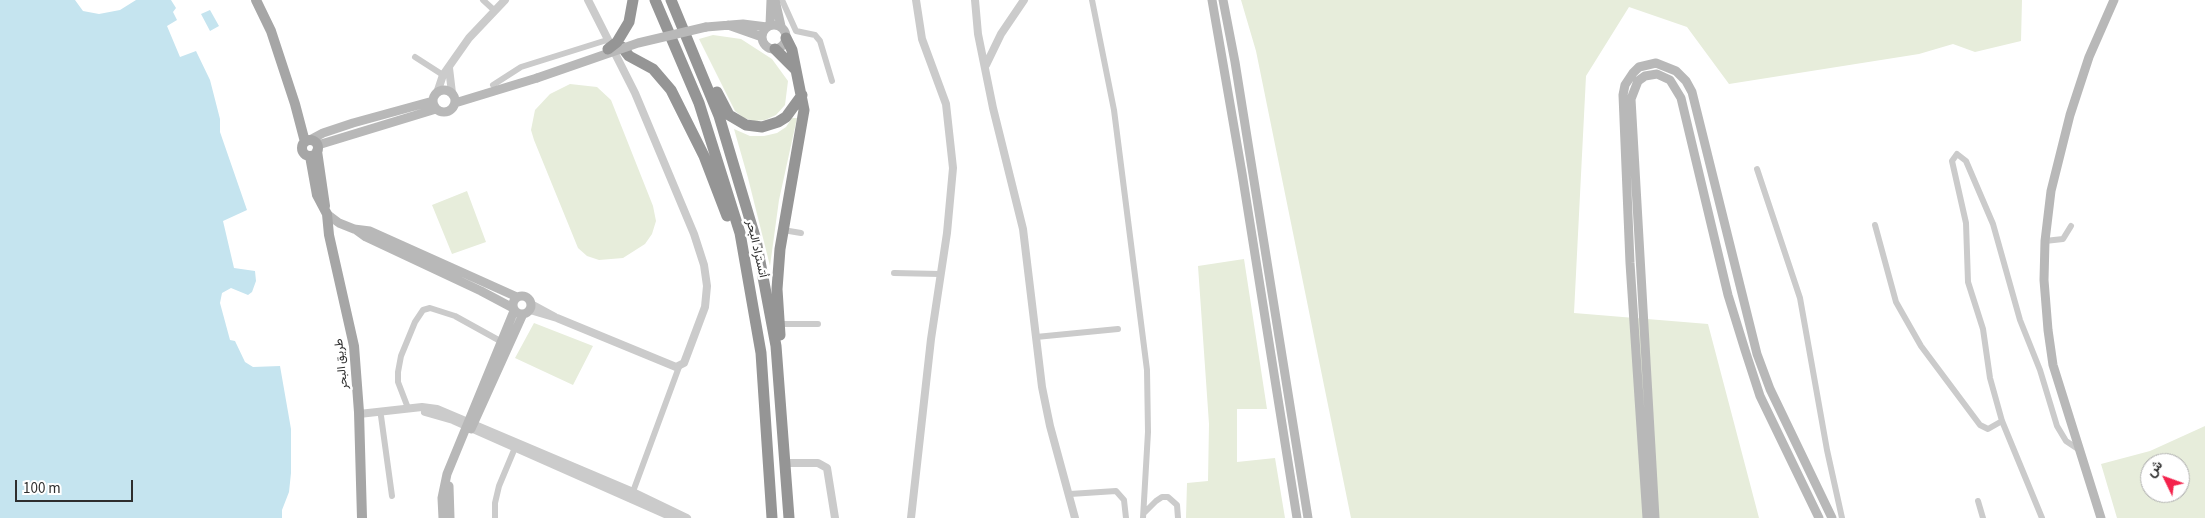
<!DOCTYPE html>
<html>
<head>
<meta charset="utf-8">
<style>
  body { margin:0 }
  #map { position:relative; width:2205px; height:518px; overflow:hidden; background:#fff; font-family:"Source Sans 3",Vazirmatn,sans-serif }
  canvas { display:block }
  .north { position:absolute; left:2140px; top:453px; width:50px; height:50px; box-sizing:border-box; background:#fff; border:1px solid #ababab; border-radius:50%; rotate:312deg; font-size:14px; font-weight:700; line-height:20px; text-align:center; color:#2e2e2e }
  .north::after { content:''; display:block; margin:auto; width:18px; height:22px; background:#f4224c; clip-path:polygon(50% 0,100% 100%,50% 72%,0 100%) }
  .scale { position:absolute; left:15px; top:480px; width:118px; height:22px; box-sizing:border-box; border:2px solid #2e2e2e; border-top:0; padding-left:6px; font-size:15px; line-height:18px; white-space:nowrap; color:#2e2e2e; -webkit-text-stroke:4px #fff; paint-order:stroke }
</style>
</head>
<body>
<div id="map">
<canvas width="2205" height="518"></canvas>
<div class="north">ش</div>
<div class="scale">100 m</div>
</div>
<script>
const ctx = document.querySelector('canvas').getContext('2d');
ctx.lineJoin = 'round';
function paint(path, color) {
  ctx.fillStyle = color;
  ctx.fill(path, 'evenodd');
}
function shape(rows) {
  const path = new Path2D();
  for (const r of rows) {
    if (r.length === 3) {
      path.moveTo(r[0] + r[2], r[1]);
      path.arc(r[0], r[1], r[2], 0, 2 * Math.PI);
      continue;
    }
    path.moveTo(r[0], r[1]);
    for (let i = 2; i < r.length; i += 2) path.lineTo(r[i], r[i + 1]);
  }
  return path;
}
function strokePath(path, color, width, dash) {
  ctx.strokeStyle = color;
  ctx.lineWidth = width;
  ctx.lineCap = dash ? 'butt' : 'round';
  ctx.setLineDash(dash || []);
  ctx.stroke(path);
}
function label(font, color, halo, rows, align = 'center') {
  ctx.font = font + ' "Source Sans 3",Vazirmatn,sans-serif';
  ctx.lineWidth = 5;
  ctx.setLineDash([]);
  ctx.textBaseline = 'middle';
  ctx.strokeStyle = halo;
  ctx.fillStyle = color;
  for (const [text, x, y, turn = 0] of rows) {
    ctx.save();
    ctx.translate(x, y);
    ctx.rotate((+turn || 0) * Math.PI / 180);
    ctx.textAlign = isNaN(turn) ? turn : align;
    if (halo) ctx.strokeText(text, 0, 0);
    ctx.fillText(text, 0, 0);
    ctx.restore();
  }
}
paint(shape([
  [1241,0,2022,0,2021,41,1975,52,1953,44,1919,54,1729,84,1687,27,1629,7,1586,76,1574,313,1708,324,1759,518,1351,518,1256,51],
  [713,35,741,39,772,59,788,81,785,105,776,115,765,120,754,121,744,118,735,111,699,39],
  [570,84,597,87,611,100,653,206,656,221,652,234,645,244,623,258,599,260,587,256,578,248,534,140,531,130,535,110,550,94],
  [792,118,797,118,779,200,770,266,748,178,734,129,750,136,764,136,777,133,786,127],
  [467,191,486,242,452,254,432,205],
  [1244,259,1267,409,1237,409,1237,462,1275,458,1285,518,1186,518,1187,483,1208,481,1209,424,1198,266],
  [534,323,593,346,573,385,515,358],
  [2205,426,2205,518,2117,518,2101,464,2150,451],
  [2150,463,2180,463,2180,493,2150,493]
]), '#e7eddb');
paint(shape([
  [0,0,75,0,83,11,99,14,120,10,136,0,171,0,176,8,173,12,177,20,167,26,180,57,196,51,210,80,220,119,220,132,247,210,223,221,234,268,255,271,256,281,252,292,248,295,231,288,222,293,220,303,230,340,235,341,245,362,253,367,280,366,291,429,291,473,289,492,282,510,282,518,0,518],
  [210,10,219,26,210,31,201,14]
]), '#c5e4ef');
strokePath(shape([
  [483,0,495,11],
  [782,0,796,31,815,35,820,41,832,81],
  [1092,0,1114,110,1147,370,1148,432,1143,518],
  [415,57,443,75],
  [493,85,521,67,607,40],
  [1757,169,1800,298,1827,450,1842,518],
  [1875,225,1896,302,1921,346,1980,425,1988,429,2002,421],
  [783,230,801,233],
  [2045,241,2063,239,2071,226],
  [894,273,940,274],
  [779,324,818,324],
  [1036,337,1118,329],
  [408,408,398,382,398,372,401,356,415,322,423,310,430,308,455,316,502,342],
  [381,416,392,496],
  [1070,494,1116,491,1124,500,1126,518],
  [631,497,679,367],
  [1978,501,1983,518],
  [1144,513,1156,501,1162,497,1168,497,1177,505,1178,518],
  [495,518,495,503,499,486,517,443],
  [2042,518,2002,421,1990,378,1983,329,1968,282,1966,223,1952,161,1957,154,1966,161,1993,224,2020,320,2040,370,2057,426,2066,441,2078,449]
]), '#cbcbcb', 6);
strokePath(shape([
  [975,0,978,34,993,108,1023,229,1042,387,1050,426,1075,518],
  [986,65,1001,34,1024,0],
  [449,68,452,93],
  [437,93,443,75,469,38,505,0],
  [531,304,555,317],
  [530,310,557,318,676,367,684,363,705,307,707,286,704,265,694,234,635,93,588,0],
  [425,412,453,420,674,518],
  [359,414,422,407,437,409,633,492,687,518],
  [785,463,818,463,827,468,835,518],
  [911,518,931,339,947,233,953,168,946,104,922,39,916,0]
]), '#cbcbcb', 8);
strokePath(shape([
  [775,0,781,26],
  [1212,0,1242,173,1297,518],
  [1223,0,1235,62,1308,518],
  [774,37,12],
  [728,25,762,37],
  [770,25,771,0],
  [706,27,743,24,767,27],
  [444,101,11],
  [455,103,537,78],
  [310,140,323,133,353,123,433,101],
  [318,145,436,109],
  [327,214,339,223,354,229,370,231,517,297],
  [355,229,366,237,481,291,513,308],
  [522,305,9],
  [471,429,523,314],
  [449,486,450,518],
  [443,518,442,498,447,474,514,311],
  [1647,518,1630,263,1623,95,1625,85,1633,73,1639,67,1656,63,1676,71,1686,81,1692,92,1757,354,1770,389,1832,518],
  [1655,518,1631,99,1638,81,1645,76,1657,74,1670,80,1681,98,1728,295,1745,350,1760,396,1819,518],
  [2101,518,2053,365,2048,330,2044,280,2045,241,2051,191,2070,115,2089,57,2114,0]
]), '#b8b8b8', 9);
strokePath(shape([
  [256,0,271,31,295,104,305,142],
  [310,148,8],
  [317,151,325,206],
  [310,156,317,195,327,214,329,235,354,346,359,412,362,518]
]), '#a6a6a6', 10);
strokePath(shape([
  [655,0,699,103,740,233,761,353,772,518],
  [671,0,719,116,756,240,776,346,789,518],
  [622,47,629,56,653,69,671,90,704,156,727,216],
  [775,49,795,69],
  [717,92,729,115,746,125,762,127,778,122,786,117,802,95],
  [780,335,777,289,780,249,804,110,792,50,786,38]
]), '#959595', 11);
strokePath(shape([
  [537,78,638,43,706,27]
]), '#b8b8b8', 9);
strokePath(shape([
  [608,49,617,42,629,22,633,0]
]), '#959595', 11);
label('12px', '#2e2e2e', '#fff', [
  ["أتستراد البحر",756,249,77],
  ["طريق البحر",342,364,-96]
]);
</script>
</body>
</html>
